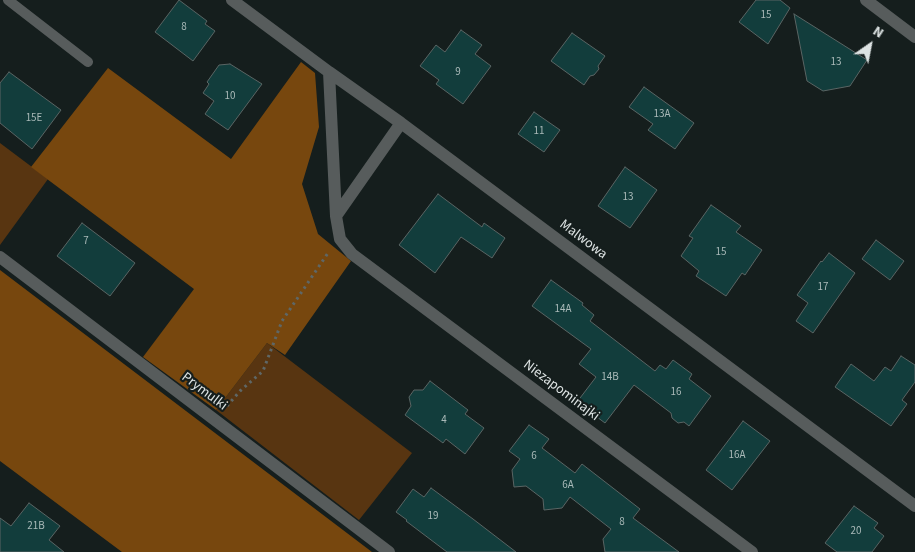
<!DOCTYPE html>
<html>
<head>
<meta charset="utf-8">
<style>
  body { margin:0 }
  #map { position:relative; width:915px; height:552px; overflow:hidden; background:#151e1d; font-family:"Source Sans 3",sans-serif }
  canvas { display:block }
  .north { position:absolute; left:845px; top:20px; width:50px; height:50px; -webkit-text-stroke:4px #151e1d; paint-order:stroke; rotate:33deg; font-size:14px; font-weight:700; line-height:20px; text-align:center; color:#dde3e3 }
  .north::after { content:''; display:block; margin:auto; width:18px; height:22px; background:#dde3e3; clip-path:polygon(50% 0,100% 100%,50% 72%,0 100%) }
</style>
</head>
<body>
<div id="map">
<canvas width="915" height="552"></canvas>
<div class="north">N</div>
</div>
<script>
const ctx = document.querySelector('canvas').getContext('2d');
ctx.lineJoin = 'round';
function paint(path, color) {
  ctx.fillStyle = color;
  ctx.fill(path, 'evenodd');
}
function shape(rows) {
  const path = new Path2D();
  for (const r of rows) {
    path.moveTo(r[0], r[1]);
    for (let i = 2; i < r.length; i += 2) path.lineTo(r[i], r[i + 1]);
  }
  return path;
}
function strokePath(path, color, width, dash) {
  ctx.strokeStyle = color;
  ctx.lineWidth = width;
  ctx.lineCap = dash ? 'butt' : 'round';
  ctx.setLineDash(dash || []);
  ctx.stroke(path);
}
function label(font, color, halo, rows, align = 'center') {
  ctx.font = font + ' "Source Sans 3",sans-serif';
  ctx.lineWidth = 4.5;
  ctx.setLineDash([]);
  ctx.textBaseline = 'middle';
  ctx.strokeStyle = halo;
  ctx.fillStyle = color;
  for (const [text, x, y, turn = 0] of rows) {
    ctx.save();
    ctx.translate(x, y);
    ctx.rotate((+turn || 0) * Math.PI / 180);
    ctx.textAlign = isNaN(turn) ? turn : align;
    if (halo) ctx.strokeText(text, 0, 0);
    ctx.fillText(text, 0, 0);
    ctx.restore();
  }
}
paint(shape([
  [0,143,48,179,0,245],
  [267,343,412,453,359,520,216,410]
]), '#583511');
paint(shape([
  [301,62,315,73,319,127,302,184,318,234,351,261,285,355,267,343,216,410,143,357,194,289,31,167,108,68,231,159],
  [0,270,372,552,122,552,0,461]
]), '#77470e');
const building = shape([
  [179,0,207,21,205,24,215,31,193,61,155,32,179,0],
  [756,0,780,0,790,8,768,44,739,22,756,0],
  [794,14,867,60,850,86,823,91,807,81,794,14],
  [461,30,482,45,475,54,491,66,463,104,436,84,439,80,420,66,436,45,445,52,461,30],
  [572,33,605,56,598,66,599,69,594,75,590,76,584,85,551,61,572,33],
  [230,64,262,84,228,130,205,114,214,101,203,93,209,84,207,82,219,65,230,64],
  [9,72,61,110,32,149,0,123,0,83,9,72],
  [644,87,694,123,675,149,648,130,653,124,629,107,644,87],
  [534,112,560,130,544,152,518,134,534,112],
  [625,167,657,190,630,228,598,206,625,167],
  [438,194,482,227,484,223,505,238,492,258,461,237,435,273,399,245,438,194],
  [711,205,741,226,736,232,762,250,745,275,742,273,726,296,696,276,699,271,681,256,693,238,689,236,711,205],
  [82,223,135,263,110,296,57,256,82,223],
  [876,240,904,261,890,280,862,259,876,240],
  [829,253,855,273,813,333,796,321,808,303,797,295,821,261,822,262,829,253],
  [551,280,583,303,582,305,594,315,590,321,655,371,660,365,666,369,673,360,692,374,689,379,711,396,689,426,684,422,678,423,672,418,671,413,634,385,605,423,577,402,596,377,579,364,591,349,532,306,551,280],
  [901,356,915,365,915,382,902,400,907,404,891,426,835,387,851,364,874,381,885,367,891,371,901,356],
  [430,381,468,410,465,414,484,428,465,454,446,439,443,443,405,415,411,406,409,397,414,390,423,390,430,381],
  [743,421,770,441,732,490,706,470,743,421],
  [529,425,549,439,542,448,575,473,582,464,640,509,633,518,679,552,605,552,603,539,611,529,570,497,562,508,544,510,543,499,526,486,514,487,512,470,520,459,509,451,529,425],
  [431,488,473,519,516,552,447,552,406,521,407,520,396,512,413,489,424,497,431,488],
  [29,503,60,526,49,540,64,552,0,552,0,518,11,526,29,503],
  [854,506,878,523,874,528,884,536,872,552,837,552,825,543,854,506]
]);
paint(building, '#123d3c');
strokePath(building, '#5a6564', 1);
strokePath(shape([
  [227,406,240,391,263,371,282,321,328,253]
]), '#5f6766', 3, [2.5, 4]);
strokePath(shape([
  [8,0,88,62]
]), '#575c5c', 10);
strokePath(shape([
  [232,0,329,72,401,123,915,506],
  [866,0,915,37],
  [329,72,336,216,340,239,352,254,752,552],
  [336,216,401,123],
  [0,257,389,552]
]), '#575c5c', 12);
label('11px', '#aabab9', null, [
  ["15",766,16],
  ["8",184,28],
  ["13",836,63],
  ["9",458,73],
  ["10",230,97],
  ["13A",662,115],
  ["15E",34,119],
  ["11",539,132],
  ["13",628,198],
  ["7",86,242],
  ["15",721,253],
  ["17",823,288],
  ["14A",563,310],
  ["14B",610,378],
  ["16",676,393],
  ["4",444,421],
  ["16A",737,456],
  ["6",534,457],
  ["6A",568,486],
  ["19",433,517],
  ["8",622,523],
  ["21B",36,527],
  ["20",856,532]
]);
label('14px', '#dde3e3', '#151e1d', [
  ["Malwowa",583,240,37],
  ["Niezapominajki",561,391,37],
  ["Prymulki",204,392,37]
]);
</script>
</body>
</html>
